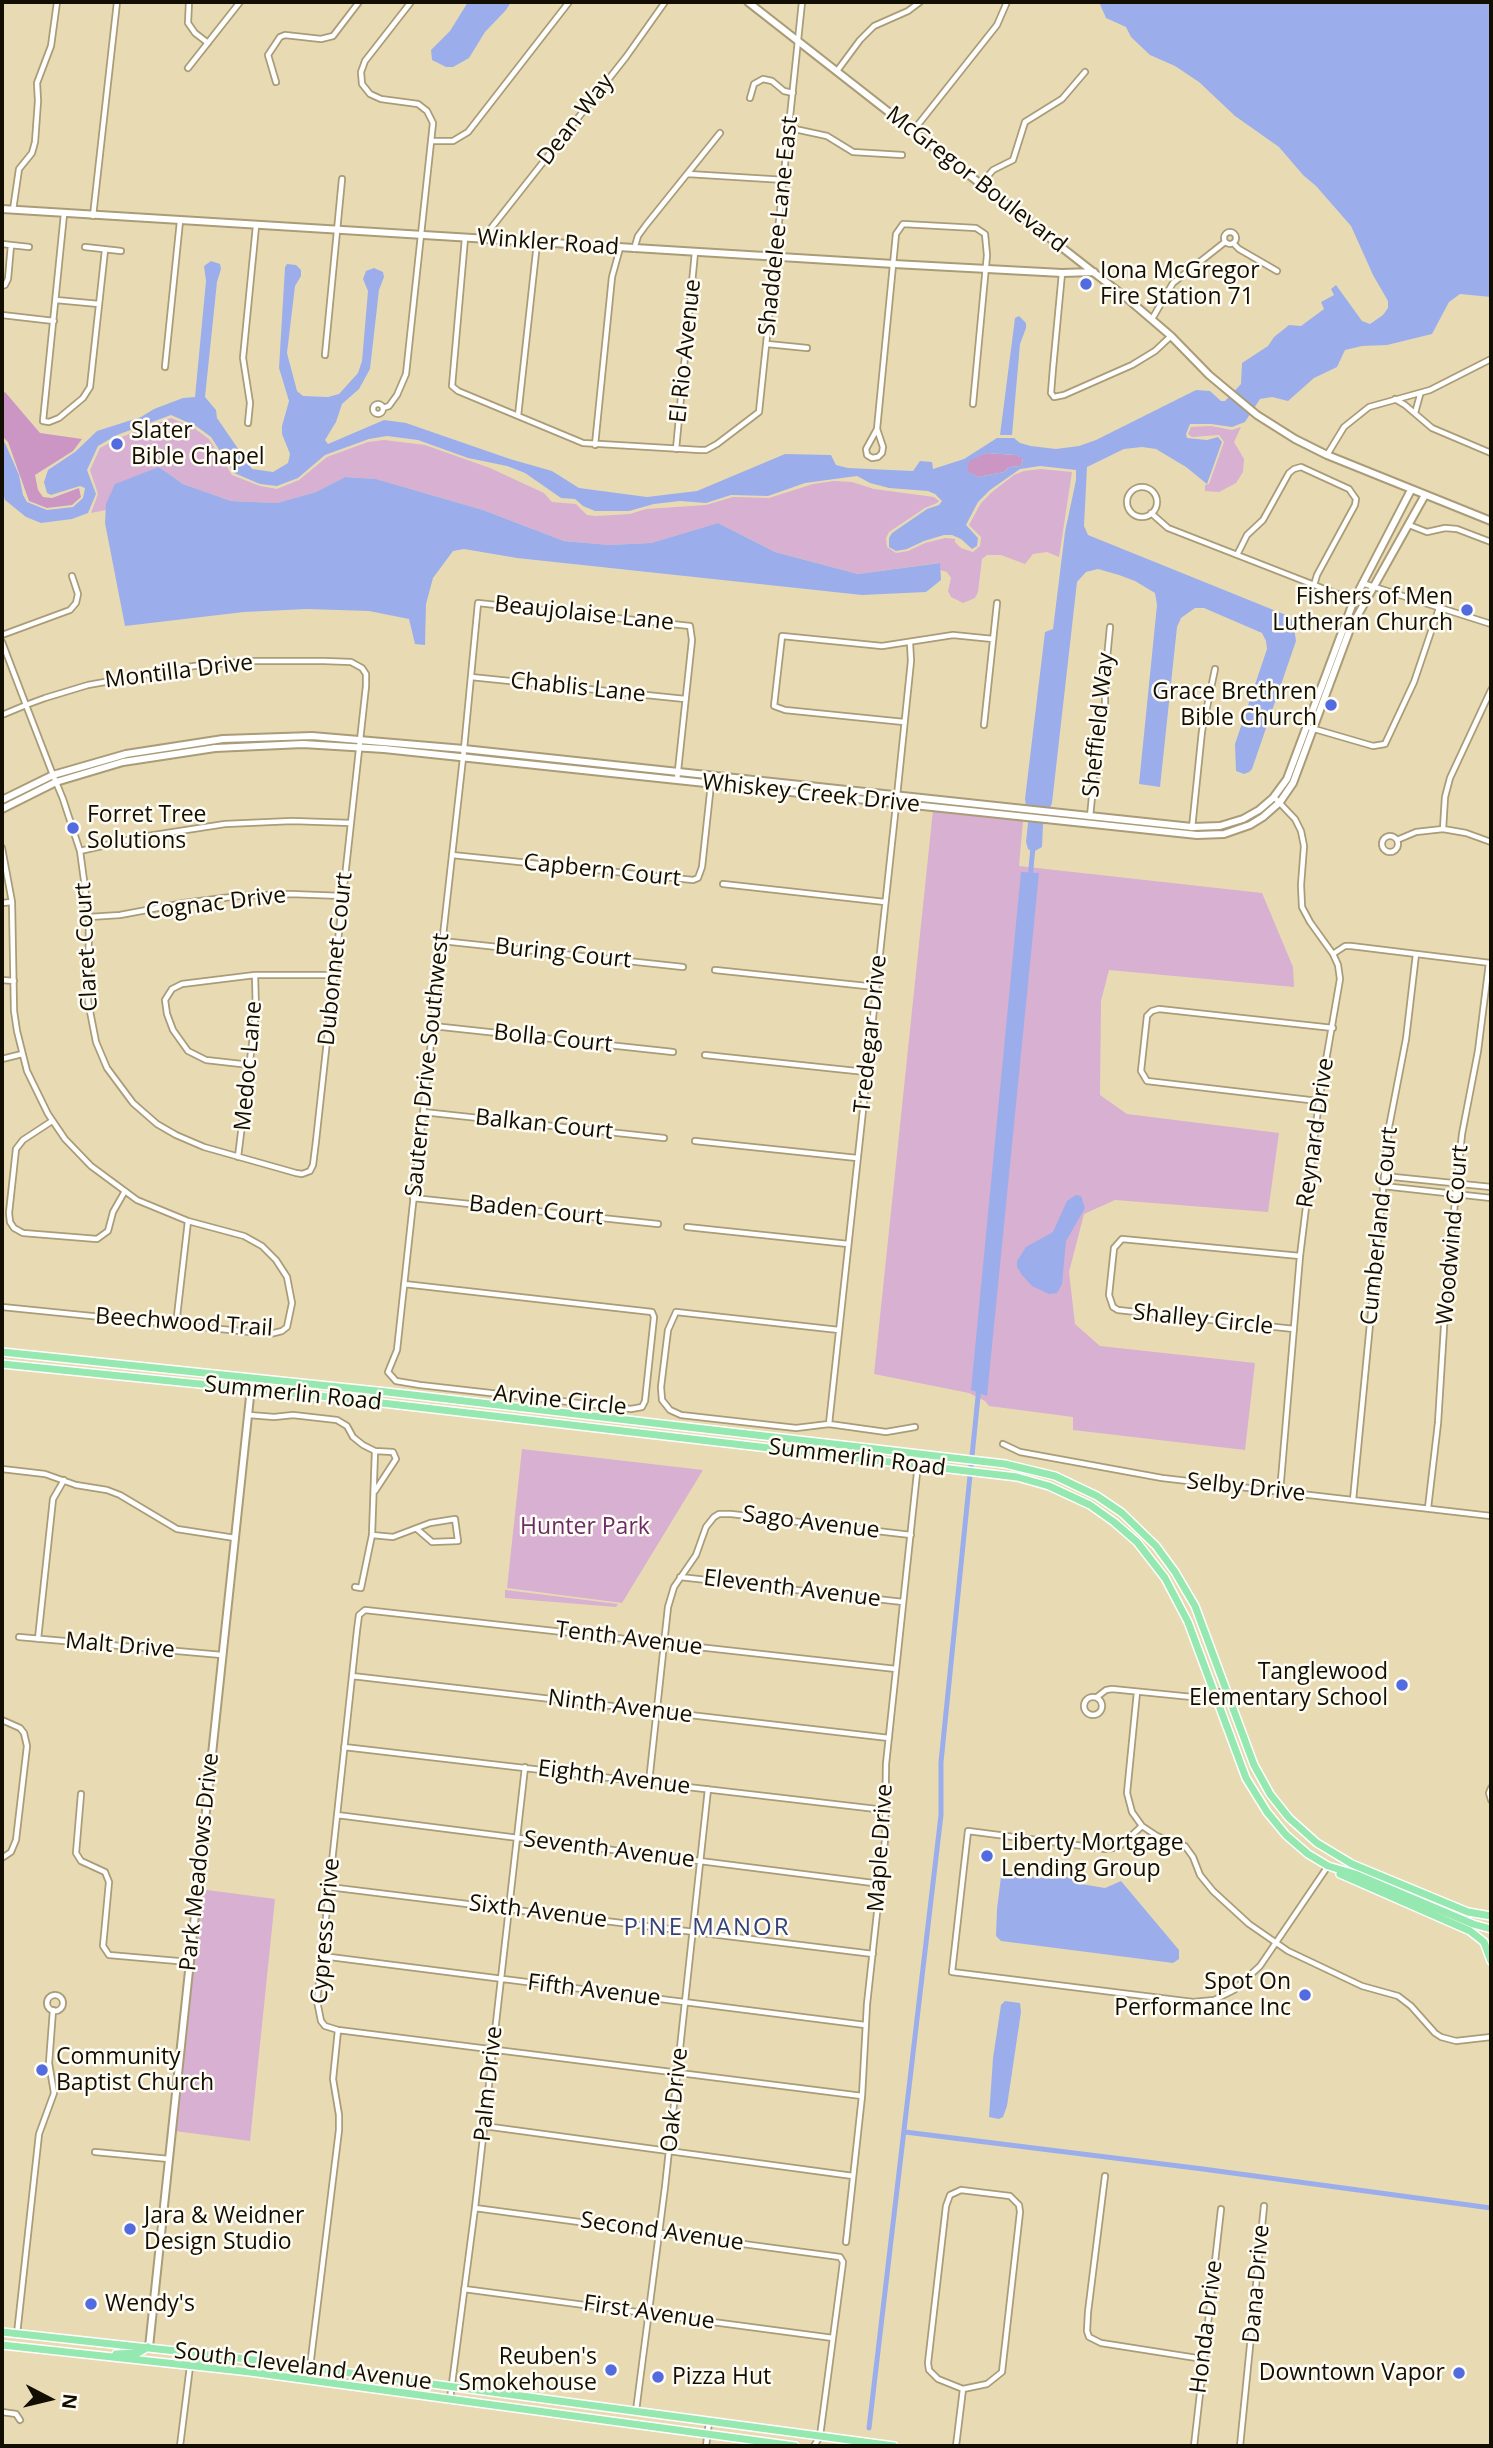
<!DOCTYPE html>
<html>
<head>
<meta charset="utf-8">
<style>
  body { margin:0 }
  #map { position:relative; width:1493px; height:2448px; overflow:hidden; background:#e8dbb4; font-family:"Open Sans",sans-serif }
  canvas { display:block }
  .frame { position:absolute; inset:0; border:4px solid #130e02; pointer-events:none }
  .north { position:absolute; left:14px; top:2364px; width:70px; height:70px; -webkit-text-stroke:5px #fffcf4; paint-order:stroke; rotate:97deg; font-size:19px; font-weight:700; line-height:28px; text-align:center; color:#130e02 }
  .north::after { content:''; display:block; margin:auto; width:24px; height:32px; background:#130e02; clip-path:polygon(50% 0,100% 100%,50% 72%,0 100%) }
</style>
</head>
<body>
<div id="map">
<canvas width="1493" height="2448"></canvas>
<div class="frame"></div>
<div class="north">N</div>
</div>
<script>
const ctx = document.querySelector('canvas').getContext('2d');
ctx.lineJoin = 'round';
function paint(path, color) {
  ctx.fillStyle = color;
  ctx.fill(path, 'evenodd');
}
function shape(rows) {
  const path = new Path2D();
  for (const r of rows) {
    if (r.length === 3) {
      path.moveTo(r[0] + r[2], r[1]);
      path.arc(r[0], r[1], r[2], 0, 2 * Math.PI);
      continue;
    }
    path.moveTo(r[0], r[1]);
    for (let i = 2; i < r.length; i += 2) path.lineTo(r[i], r[i + 1]);
  }
  return path;
}
function strokePath(path, color, width, dash) {
  ctx.strokeStyle = color;
  ctx.lineWidth = width;
  ctx.lineCap = dash ? 'butt' : 'round';
  ctx.setLineDash(dash || []);
  ctx.stroke(path);
}
function label(font, color, halo, rows, align = 'center') {
  ctx.font = font + ' "Open Sans",sans-serif';
  ctx.lineWidth = 5;
  ctx.setLineDash([]);
  ctx.textBaseline = 'middle';
  ctx.strokeStyle = halo;
  ctx.fillStyle = color;
  for (const [text, x, y, turn = 0] of rows) {
    ctx.save();
    ctx.translate(x, y);
    ctx.rotate((+turn || 0) * Math.PI / 180);
    ctx.textAlign = isNaN(turn) ? turn : align;
    if (halo) ctx.strokeText(text, 0, 0);
    ctx.fillText(text, 0, 0);
    ctx.restore();
  }
}
paint(shape([
  [171,418,194,428,209,439,232,475,260,486,277,489,299,480,327,457,368,442,384,440,425,445,490,468,544,493,552,502,576,504,587,515,596,516,630,514,646,509,706,505,733,497,769,498,813,484,834,481,852,482,874,489,934,497,939,501,937,503,925,508,889,532,886,538,887,547,896,553,908,551,925,543,945,538,955,539,955,542,961,548,973,552,980,546,981,537,969,525,981,503,992,492,1014,475,1024,471,1041,469,1072,472,1059,557,1047,552,1033,554,1025,564,1001,555,987,555,982,559,978,592,975,598,963,603,951,597,948,591,951,578,947,572,940,570,939,563,858,574,775,552,718,523,651,543,609,545,564,541,483,510,376,479,345,477,316,492,277,503,231,501,183,484,159,467,106,504,106,510,91,513,98,494,90,470,100,448,119,438],
  [1211,426,1232,430,1241,427,1234,442,1244,459,1243,472,1236,483,1219,492,1205,491,1205,485,1209,484,1224,442,1219,435,1192,437,1188,434,1191,427],
  [933,810,1023,821,1019,866,1262,893,1293,967,1294,987,1109,970,1101,1001,1100,1095,1127,1114,1279,1133,1268,1212,1115,1200,1084,1214,1069,1272,1075,1324,1100,1346,1255,1363,1245,1450,1073,1430,1073,1417,989,1406,985,1401,969,1393,874,1374],
  [522,1449,703,1470,622,1603,507,1588],
  [505,1590,506,1590,618,1604,616,1607,505,1598],
  [200,1889,275,1899,250,2141,175,2131]
]), '#d7b0d2');
paint(shape([
  [5,392,40,433,82,439,73,451,35,475,38,490,43,497,52,498,79,488,81,497,72,505,47,508,29,501,8,442,2,436,2,394],
  [986,453,1015,455,1023,458,1021,466,1009,467,1004,472,978,477,966,471,969,460]
]), '#cb95c4');
paint(shape([
  [468,2,511,2,506,10,485,32,469,58,453,67,446,67,432,60,431,50,450,31],
  [1099,2,1491,2,1491,297,1460,294,1449,302,1432,334,1387,345,1362,346,1345,350,1337,367,1314,378,1288,401,1272,397,1260,399,1245,422,1232,427,1211,424,1190,424,1186,434,1187,438,1207,440,1218,437,1222,442,1207,484,1186,467,1156,449,1142,447,1124,449,1087,467,1084,526,1088,535,1286,615,1293,621,1296,641,1252,769,1249,772,1244,774,1236,771,1235,744,1267,649,1266,641,1262,633,1204,608,1195,608,1181,618,1177,627,1160,787,1139,784,1157,605,1155,593,1135,581,1119,575,1098,569,1086,572,1077,582,1052,803,1043,825,1042,847,1033,852,1028,849,1026,842,1028,823,1025,799,1045,632,1053,629,1065,532,1076,480,1076,470,1040,466,1020,469,990,490,978,502,966,525,978,538,977,546,972,549,961,539,952,535,944,535,924,541,907,549,896,551,889,547,889,538,892,533,927,509,939,505,942,501,935,494,928,491,889,488,870,483,857,476,805,483,768,496,731,495,706,503,680,501,654,504,629,511,595,511,583,506,575,499,561,498,525,473,507,466,468,458,418,440,387,436,369,439,325,455,298,478,277,486,260,484,234,473,211,437,196,426,171,415,117,435,98,446,87,470,96,494,88,513,72,519,41,523,26,517,5,500,2,490,2,439,5,443,19,475,23,495,27,502,47,510,73,507,83,498,85,488,80,486,51,495,47,493,44,482,48,470,75,452,97,431,141,417,154,409,183,398,195,397,206,281,204,266,211,261,220,264,221,269,217,282,205,397,216,410,217,418,252,469,273,472,288,463,290,454,282,434,282,426,289,401,279,368,285,267,287,264,296,265,301,270,301,276,295,286,287,353,297,391,303,396,328,397,339,394,358,373,362,361,368,291,363,279,366,271,374,268,383,272,384,277,379,290,370,369,359,389,342,404,336,422,325,440,328,444,384,420,406,423,510,459,552,471,579,488,647,497,697,491,785,454,831,455,836,465,848,468,913,471,920,461,932,462,933,469,964,459,997,438,1014,438,1020,443,1031,446,1056,449,1079,446,1096,440,1196,390,1210,391,1221,401,1225,401,1241,384,1242,363,1268,346,1274,337,1289,325,1301,326,1324,309,1321,302,1334,295,1331,289,1336,285,1362,321,1370,324,1383,315,1388,308,1388,301,1373,275,1351,226,1316,186,1303,175,1279,147,1235,116,1199,82,1175,66,1150,55,1131,37,1126,27,1106,18],
  [986,453,1015,455,1023,459,1021,466,1009,467,1004,472,978,477,967,471,969,461],
  [1019,316,1026,323,1026,328,1020,344,1012,435,1000,435,1015,318],
  [159,467,183,484,231,501,277,503,316,492,345,477,376,479,483,510,564,541,609,545,651,543,718,523,775,552,858,574,940,563,941,580,926,592,862,595,517,558,464,549,453,551,433,578,426,604,425,645,415,644,409,619,369,611,307,609,244,612,125,626,105,523,106,504,115,484],
  [1021,872,1039,873,987,1396,971,1390],
  [1076,1195,1081,1196,1085,1208,1066,1241,1062,1284,1057,1293,1049,1294,1032,1286,1022,1275,1017,1267,1017,1261,1026,1247,1053,1232,1067,1201],
  [1006,1874,1052,1879,1067,1877,1081,1884,1105,1888,1121,1881,1179,1950,1179,1959,1173,1963,1001,1941,996,1936,997,1909,1001,1877],
  [1005,2001,1020,2003,1021,2012,1007,2106,1003,2117,999,2119,989,2117,993,2058,1001,2005]
]), '#9baeeb');
strokePath(shape([
  [1030,879,1033,847],
  [905,2132,1203,2169,1491,2208],
  [869,2428,941,1815,941,1762,979,1387]
]), '#9baeeb', 5);
const street = shape([
  [189,2,188,23,195,33,208,43],
  [188,68,240,2],
  [837,71,860,40,874,26,908,11,920,2],
  [276,82,268,55,280,37,285,35,321,39,333,36,359,2],
  [750,98,754,84,763,79,772,81,784,91,793,93],
  [790,128,827,136,853,152,902,155],
  [913,131,997,25,1007,2],
  [432,141,453,141,468,132,569,2],
  [688,174,785,180],
  [981,184,993,170,1013,160,1025,122,1062,99,1085,72],
  [13,210,19,169,32,153,35,142,38,101,37,83,51,46,57,2],
  [64,214,43,421,49,422,59,418,83,398,90,387,105,250],
  [93,216,117,2],
  [1230,238,6],
  [465,238,452,386,458,391,583,443,700,450,706,450,717,444,759,412,802,2],
  [489,239,492,227,626,57,665,2],
  [1233,243,1239,249,1277,271],
  [2,244,29,247],
  [85,247,121,251],
  [634,249,638,236,646,225,720,133],
  [1062,273,1053,368,1051,393,1054,397,1064,395,1132,365,1155,351,1171,336],
  [2,286,5,285,8,279,11,245],
  [56,300,99,304],
  [2,315,54,321],
  [1152,319,1173,283,1225,242],
  [767,344,807,348],
  [325,355,342,179],
  [165,367,180,221],
  [1395,399,1405,405,1432,428,1491,453],
  [378,409,5],
  [383,408,389,406,397,395,406,374,433,123,427,111,418,104,381,99,370,94,362,84,361,72,365,61,411,2],
  [1415,413,1420,395],
  [518,416,537,243],
  [248,423,250,403,243,358,256,226],
  [877,429,866,449,867,455,872,458,878,457,882,453,883,447,877,429,896,234,903,224,976,228,985,234,987,255,973,404],
  [595,445,612,277,620,248],
  [676,449,695,252],
  [1327,455,1344,427,1369,407,1430,390,1491,359],
  [1142,502,15],
  [1151,513,1168,528,1363,604],
  [1409,525,1427,532,1445,528,1457,529,1491,542],
  [1237,555,1247,535,1263,520,1289,473,1294,469,1301,467,1349,489,1356,499,1355,505,1317,575,1314,585],
  [1362,583,1491,624],
  [2,635,70,610,76,603,78,594,72,576],
  [2,642,26,705,53,775,56,782,63,799,80,851,89,917,88,1001,96,1042,107,1068,133,1103,157,1124,176,1135,204,1147,296,1173,302,1174,310,1171,313,1165,316,1141,366,686,366,674,362,668,351,662,324,661,254,661,194,666,88,685,45,698,26,705,2,715],
  [471,677,685,699],
  [904,722,785,710,774,706,782,636,882,646,953,635,993,639],
  [984,725,997,603],
  [1311,728,1373,746,1385,744,1414,682,1439,608],
  [1274,797,1295,819,1301,831,1304,846,1301,885,1302,907,1310,922,1333,954,1338,965,1340,979,1319,1101,1300,1256,1280,1492],
  [1090,817,1099,725,1105,705,1105,679,1110,627],
  [1192,828,1202,731,1215,669],
  [1443,829,1445,797,1450,778,1491,690],
  [1390,844,8],
  [1397,840,1416,832,1443,829,1466,833,1491,842],
  [2,848,12,902,14,1011,17,1031,27,1071,48,1114,65,1139,91,1166,137,1200,188,1221,244,1236,262,1246,276,1260,287,1277,292,1303,287,1327,282,1331,270,1334,2,1307],
  [80,851,141,837,225,824,292,821,351,823],
  [452,855,693,880,698,878,702,867,711,784],
  [723,884,885,902],
  [2,903,12,902],
  [89,917,120,915,184,903,239,896,290,894,343,896],
  [442,941,683,967],
  [1333,954,1345,946,1351,946,1490,963],
  [715,970,876,987],
  [2,980,14,981],
  [433,1026,673,1052],
  [705,1055,866,1072],
  [2,1059,22,1054],
  [250,1065,206,1060,188,1051,173,1030,167,1014,165,1000,172,989,182,984,255,975,334,975],
  [1318,1101,1147,1081,1141,1071,1147,1016,1152,1011,1159,1009,1333,1028],
  [423,1112,664,1138],
  [52,1121,23,1140,16,1149,9,1213,10,1222,14,1228,23,1233,97,1239,108,1231,113,1212,125,1191],
  [695,1141,857,1158],
  [238,1157,256,1012,255,975],
  [1384,1176,1491,1187],
  [1383,1186,1491,1198],
  [413,1198,658,1224],
  [687,1227,848,1244],
  [404,1284,652,1312,654,1317,645,1401,642,1407,631,1409,420,1385,396,1381,388,1372,397,1350,415,1185,464,749,478,603,690,626,692,640,677,780],
  [176,1325,188,1221],
  [1294,1329,1118,1310,1113,1307,1109,1295,1114,1248,1122,1239,1300,1256],
  [839,1330,676,1312,668,1330,661,1387,662,1400,670,1410,681,1415,796,1428,829,1424,886,1432,915,1427],
  [249,1415,274,1417,293,1415,337,1420,347,1426,353,1437,363,1445,375,1451,393,1452,396,1459,375,1491],
  [829,1424,897,796,911,661,910,643],
  [1003,1444,1020,1452,1162,1478,1491,1516],
  [2,1469,45,1474,76,1485,107,1490,120,1495,177,1529,235,1538],
  [1353,1500,1389,1127,1406,1039,1416,954],
  [1428,1508,1438,1423,1447,1279,1462,1134,1478,1051,1489,963],
  [372,1535,393,1537,430,1523,455,1519,458,1541,432,1542,417,1529],
  [680,1577,903,1602],
  [355,1587,361,1588,372,1535,375,1451],
  [19,1637,222,1655],
  [38,1639,53,1499,64,1480],
  [352,1676,889,1738],
  [1137,1692,1127,1793,1132,1812,1142,1826,1157,1836,1185,1846,1193,1857,1200,1875,1213,1891,1249,1924,1288,1951,1362,1986,1398,1996,1411,2006,1435,2033,1441,2037,1456,2041,1491,2037],
  [1093,1706,9],
  [1097,1697,1106,1690,1112,1689,1202,1698,1226,1690],
  [2,1720,20,1728,24,1733,27,1746,16,1840,11,1852,2,1858],
  [344,1747,885,1810],
  [649,1782,668,1607,674,1587,696,1555,706,1527,714,1517,719,1514,731,1514,911,1535],
  [1491,1788,1489,1793,1491,1800],
  [81,1794,76,1853,81,1861,105,1872,109,1882,103,1946,109,1955,189,1962],
  [337,1815,881,1884],
  [1142,1826,1119,1847,1106,1849,968,1831,952,1972,1193,2002,1214,2000,1234,1990,1260,1966,1328,1866],
  [329,1887,873,1954],
  [322,1956,865,2025],
  [55,2003,8],
  [862,2096,338,2030,325,2026,321,2021,317,2001,357,1630,359,1615,365,1610,896,1669],
  [484,2126,853,2176],
  [95,2152,169,2159],
  [1105,2176,1088,2312,1087,2331,1089,2337,1101,2343,1203,2359],
  [961,2190,1010,2196,1019,2205,1020,2212,1002,2372,987,2384,963,2389,938,2379,929,2370,928,2363,946,2206,950,2195,961,2190],
  [475,2208,840,2257,843,2262,840,2285,820,2436,814,2446],
  [846,2242,862,2096,867,2004,885,1840,886,1764,919,1454],
  [464,2289,833,2338],
  [17,2334,39,2134,54,2093,49,2063,53,2010],
  [310,2367,339,2130,339,2115,333,2079,338,2030],
  [450,2399,475,2208,525,1767],
  [636,2411,665,2187,708,1789],
  [2,2412,16,2414,20,2420],
  [180,2446,190,2366],
  [706,2446,709,2422],
  [956,2446,963,2389],
  [1194,2446,1221,2209],
  [1240,2446,1264,2206]
]);
const secondary = shape([
  [748,2,1129,300,1171,336,1209,375,1257,415,1295,439,1327,455,1491,521],
  [2,209,894,264,1062,273,1094,272],
  [2,800,53,775,126,754,223,739,312,736,464,749,1192,827,1220,826,1243,819,1259,810,1273,798,1287,779,1354,600,1411,490],
  [2,809,56,782,123,762,215,748,303,744,384,749,1197,835,1224,834,1250,825,1263,817,1280,802,1293,783,1350,629,1425,495],
  [149,2347,252,1378]
]);
const primary = shape([
  [2,1352,387,1392,1005,1464,1055,1476,1097,1496,1122,1513,1156,1546,1175,1572,1195,1606,1254,1765,1270,1794,1289,1818,1317,1843,1352,1864,1468,1912,1491,1916],
  [2,1364,339,1398,941,1468,1017,1477,1049,1486,1090,1505,1114,1522,1137,1542,1165,1578,1188,1622,1246,1778,1267,1812,1286,1835,1308,1854,1328,1866,1355,1874,1473,1924,1491,1929],
  [1340,1874,1470,1931,1484,1942,1491,1961],
  [2,2332,231,2357,894,2446],
  [2,2345,250,2372,795,2446],
  [116,2354,138,2353,148,2347],
  [190,2365,198,2359,211,2360,224,2358]
]);
strokePath(street, '#aa9c77', 8);
strokePath(secondary, '#aa9c77', 10);
strokePath(primary, '#fff', 10);
strokePath(street, '#fff', 4.5);
strokePath(secondary, '#fff', 6);
strokePath(primary, '#95e8b0', 7);
for (const [x, y, r, color] of [
  [1086,284,7,"#526be0"],
  [117,444,7,"#526be0"],
  [1467,610,7,"#526be0"],
  [1331,705,7,"#526be0"],
  [73,828,7,"#526be0"],
  [1402,1685,7,"#526be0"],
  [987,1856,7,"#526be0"],
  [1305,1995,7,"#526be0"],
  [42,2070,7,"#526be0"],
  [130,2229,7,"#526be0"],
  [91,2304,7,"#526be0"],
  [611,2370,7,"#526be0"],
  [1459,2373,7,"#526be0"],
  [658,2377,7,"#526be0"]
]) {
  const dot = new Path2D();
  dot.arc(x, y, r, 0, 2 * Math.PI);
  ctx.fillStyle = color;
  ctx.fill(dot);
  strokePath(dot, '#fffcf4', 2.5);
}
label('23px', '#130e02', '#fffcf4', [
  ["Dean Way",576,120,-52],
  ["McGregor Boulevard",976,180,38],
  ["Shaddelee Lane East",779,226,-84],
  ["Winkler Road",548,243,4],
  ["El Rio Avenue",686,351,-84],
  ["Beaujolaise Lane",584,614,6],
  ["Montilla Drive",179,672,-7],
  ["Chablis Lane",578,688,6],
  ["Sheffield Way",1099,725,-84],
  ["Whiskey Creek Drive",811,794,6],
  ["Capbern Court",602,871,6],
  ["Cognac Drive",216,904,-7],
  ["Claret Court",87,947,-93],
  ["Buring Court",563,954,6],
  ["Dubonnet Court",336,959,-84],
  ["Tredegar Drive",871,1034,-84],
  ["Bolla Court",553,1039,6],
  ["Sautern Drive Southwest",428,1065,-84],
  ["Medoc Lane",249,1066,-85],
  ["Balkan Court",544,1125,6],
  ["Reynard Drive",1316,1133,-82],
  ["Baden Court",536,1211,6],
  ["Cumberland Court",1380,1226,-84],
  ["Woodwind Court",1453,1235,-85],
  ["Shalley Circle",1203,1320,6],
  ["Beechwood Trail",184,1323,4],
  ["Summerlin Road",293,1394,6],
  ["Arvine Circle",560,1401,6],
  ["Summerlin Road",857,1458,7],
  ["Selby Drive",1246,1488,6],
  ["Sago Avenue",811,1523,7],
  ["Eleventh Avenue",792,1589,7],
  ["Tenth Avenue",629,1639,7],
  ["Malt Drive",120,1646,5],
  ["Ninth Avenue",620,1707,7],
  ["Eighth Avenue",614,1778,7],
  ["Maple Drive",881,1848,-86],
  ["Seventh Avenue",609,1850,7],
  ["Park Meadows Drive",200,1862,-84],
  ["Sixth Avenue",538,1912,7],
  ["Cypress Drive",326,1931,-85],
  ["Fifth Avenue",594,1991,7],
  ["Palm Drive",489,2084,-84],
  ["Oak Drive",675,2100,-84],
  ["Second Avenue",662,2232,8],
  ["Dana Drive",1257,2284,-85],
  ["First Avenue",649,2313,8],
  ["Honda Drive",1207,2327,-83],
  ["South Cleveland Avenue",303,2367,7]
]);
label('23px', '#130e02', '#fffcf4', [
  ["Iona McGregor",1100,271],
  ["Fire Station 71",1100,297],
  ["Slater",131,431],
  ["Bible Chapel",131,457],
  ["Fishers of Men",1453,597,"right"],
  ["Lutheran Church",1453,623,"right"],
  ["Grace Brethren",1317,692,"right"],
  ["Bible Church",1317,718,"right"],
  ["Forret Tree",87,815],
  ["Solutions",87,841],
  ["Tanglewood",1388,1672,"right"],
  ["Elementary School",1388,1698,"right"],
  ["Liberty Mortgage",1001,1843],
  ["Lending Group",1001,1869],
  ["Spot On",1291,1982,"right"],
  ["Performance Inc",1291,2008,"right"],
  ["Community",56,2057],
  ["Baptist Church",56,2083],
  ["Jara & Weidner",144,2216],
  ["Design Studio",144,2242],
  ["Wendy's",105,2304],
  ["Reuben's",597,2357,"right"],
  ["Smokehouse",597,2383,"right"],
  ["Downtown Vapor",1445,2373,"right"],
  ["Pizza Hut",672,2377]
], 'left');
label('23px', '#6b2b66', '#fffcf4', [
  ["Hunter Park",585,1527]
]);
ctx.letterSpacing = '2px';
label('24px', '#34427d', '#fffcf4', [
  ["PINE MANOR",707,1928]
]);
ctx.letterSpacing = '0px';
</script>
</body>
</html>
